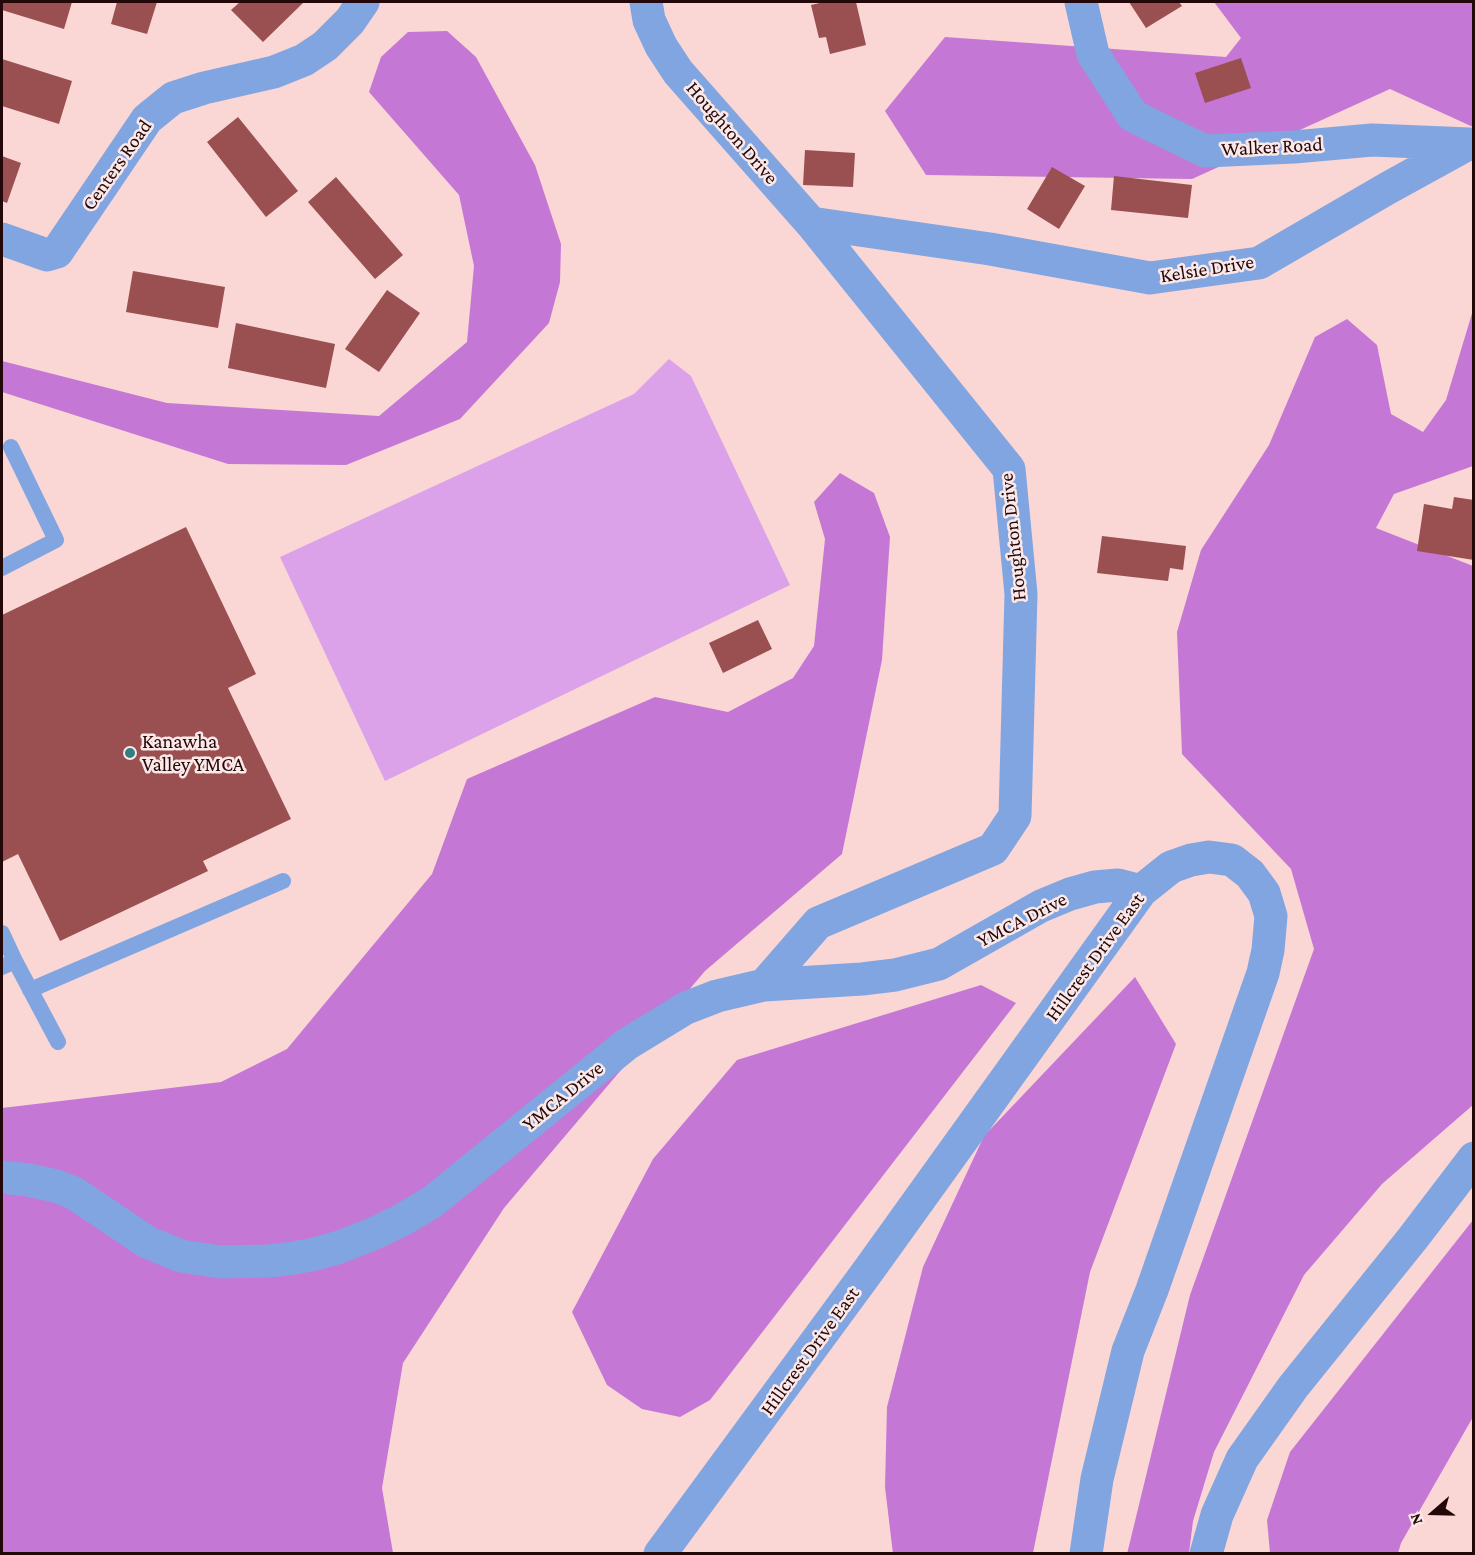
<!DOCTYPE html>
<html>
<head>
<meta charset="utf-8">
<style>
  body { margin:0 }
  #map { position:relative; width:1475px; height:1555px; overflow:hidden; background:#fad6d5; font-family:"Crimson Pro",serif }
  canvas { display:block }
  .frame { position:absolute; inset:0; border:3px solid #240708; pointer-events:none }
  .north { position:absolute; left:1403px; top:1483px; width:60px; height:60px; -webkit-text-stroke:4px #fbe8e8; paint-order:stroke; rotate:250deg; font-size:16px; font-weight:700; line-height:24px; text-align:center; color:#240708 }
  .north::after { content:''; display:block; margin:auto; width:21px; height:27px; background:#240708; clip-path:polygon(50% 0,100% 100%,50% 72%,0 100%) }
</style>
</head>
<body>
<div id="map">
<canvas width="1475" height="1555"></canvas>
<div class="frame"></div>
<div class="north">N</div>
</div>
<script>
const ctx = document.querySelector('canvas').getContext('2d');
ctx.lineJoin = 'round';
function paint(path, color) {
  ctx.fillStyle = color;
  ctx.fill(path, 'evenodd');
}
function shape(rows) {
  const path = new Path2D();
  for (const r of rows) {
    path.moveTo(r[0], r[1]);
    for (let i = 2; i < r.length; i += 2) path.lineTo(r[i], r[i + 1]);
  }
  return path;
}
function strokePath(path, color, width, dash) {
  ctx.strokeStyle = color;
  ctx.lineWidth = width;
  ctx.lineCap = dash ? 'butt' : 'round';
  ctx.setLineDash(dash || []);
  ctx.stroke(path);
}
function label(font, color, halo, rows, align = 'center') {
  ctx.font = font + ' "Crimson Pro",serif';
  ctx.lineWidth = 5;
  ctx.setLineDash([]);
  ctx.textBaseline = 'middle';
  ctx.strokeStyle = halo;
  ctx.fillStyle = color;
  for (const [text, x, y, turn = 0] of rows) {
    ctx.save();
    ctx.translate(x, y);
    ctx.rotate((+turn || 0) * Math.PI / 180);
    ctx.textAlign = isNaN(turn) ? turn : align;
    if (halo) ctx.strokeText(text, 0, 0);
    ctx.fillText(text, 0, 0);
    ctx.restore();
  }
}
paint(shape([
  [669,359,691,376,790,585,385,781,280,557,634,394]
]), '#dca2e9');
paint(shape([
  [1214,2,1473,2,1473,127,1390,89,1192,179,926,175,885,111,945,37,1226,57,1241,38],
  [447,31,476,57,535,165,561,244,560,282,549,323,460,419,346,465,228,464,2,392,2,361,167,403,379,416,467,342,474,266,459,195,369,92,381,57,408,32],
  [1473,310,1473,466,1394,494,1376,528,1473,566,1473,1105,1382,1184,1304,1275,1214,1452,1193,1521,1189,1553,1127,1554,1190,1295,1314,949,1291,869,1182,754,1177,632,1201,550,1269,445,1315,337,1347,319,1377,345,1391,414,1423,432,1446,400],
  [840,473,874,493,890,537,882,660,842,854,705,971,504,1208,403,1363,382,1488,393,1553,2,1553,2,1108,221,1082,287,1049,432,874,467,779,655,697,728,712,793,678,814,646,825,539,814,502],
  [1135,977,1176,1044,1090,1272,1033,1553,893,1554,885,1487,887,1407,923,1267,984,1136],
  [981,985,1016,1003,710,1400,680,1417,642,1409,607,1385,572,1312,653,1159,737,1060],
  [1473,1220,1473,1417,1401,1543,1398,1553,1270,1553,1267,1520,1290,1452]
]), '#c577d6');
paint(shape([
  [2,2,72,2,64,29,2,10],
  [117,2,157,2,147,34,111,24],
  [240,2,304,2,263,42,231,10],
  [824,2,856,2,866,45,830,54,826,37,819,38,811,5],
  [1129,2,1179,2,1182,6,1146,28],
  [1241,58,1251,88,1205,103,1195,73],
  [2,59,72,81,59,124,2,106],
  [238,117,298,191,266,217,207,142],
  [805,150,855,153,853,187,803,185],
  [2,156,21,163,7,203,2,201],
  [1052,167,1085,186,1059,229,1027,209],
  [1114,176,1192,185,1188,218,1111,210],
  [336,177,403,255,375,279,308,202],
  [133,271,225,287,218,328,126,312],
  [387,290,420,313,379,372,345,349],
  [236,323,335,344,326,388,228,368],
  [1454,497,1474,500,1474,560,1417,551,1424,504,1452,509],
  [186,527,256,674,228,688,291,819,203,861,208,871,60,941,18,854,2,862,2,615],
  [1102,536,1186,546,1183,570,1170,568,1168,581,1097,573],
  [758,620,772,649,723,673,709,643]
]), '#9a4f50');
strokePath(shape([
  [2,568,56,540,11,447],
  [2,933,15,961],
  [2,967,15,961,58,1042],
  [30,990,283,881]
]), '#80a5e1', 16);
strokePath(shape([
  [646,2,649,20,661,46,678,72,811,223,1009,469,1021,594,1015,816,993,849,818,923,764,985],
  [1081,2,1093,54,1133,116,1205,151,1294,147,1372,140,1469,144],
  [811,223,990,249,1150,278,1259,263,1388,188,1468,144],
  [2,239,47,255,57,252,147,119,173,98,204,88,274,72,304,60,325,46,350,21,363,2],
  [2,1177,28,1180,56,1186,74,1193,147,1242,181,1256,220,1262,269,1261,294,1258,315,1254,340,1247,375,1233,402,1220,432,1202,627,1044,686,1008,717,996,764,985,862,979,895,975,939,964,1041,906,1070,894,1095,887,1118,885,1141,891],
  [660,1554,868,1271,1141,891,1171,867,1191,860,1209,857,1232,860,1250,874,1264,893,1271,916,1268,950,1263,973,1152,1290,1128,1351,1097,1479,1086,1554],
  [1206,1554,1217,1515,1242,1459,1293,1387,1413,1238,1474,1158]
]), '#80a5e1', 33);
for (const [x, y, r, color] of [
  [130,753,6,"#347d81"]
]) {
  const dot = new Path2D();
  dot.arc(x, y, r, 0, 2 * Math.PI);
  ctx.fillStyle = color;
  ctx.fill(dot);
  strokePath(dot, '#fbe8e8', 2);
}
label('20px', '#240708', '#fbe8e8', [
  ["Houghton Drive",732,133,49],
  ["Walker Road",1272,147,-3],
  ["Centers Road",117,165,-55],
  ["Kelsie Drive",1207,269,-9],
  ["Houghton Drive",1013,537,-96],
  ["YMCA Drive",1022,920,-27],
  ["Hillcrest Drive East",1095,957,-54],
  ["YMCA Drive",563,1096,-39],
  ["Hillcrest Drive East",810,1351,-54]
]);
label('20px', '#240708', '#fbe8e8', [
  ["Kanawha",142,742],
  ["Valley YMCA",142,765]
], 'left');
</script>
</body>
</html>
